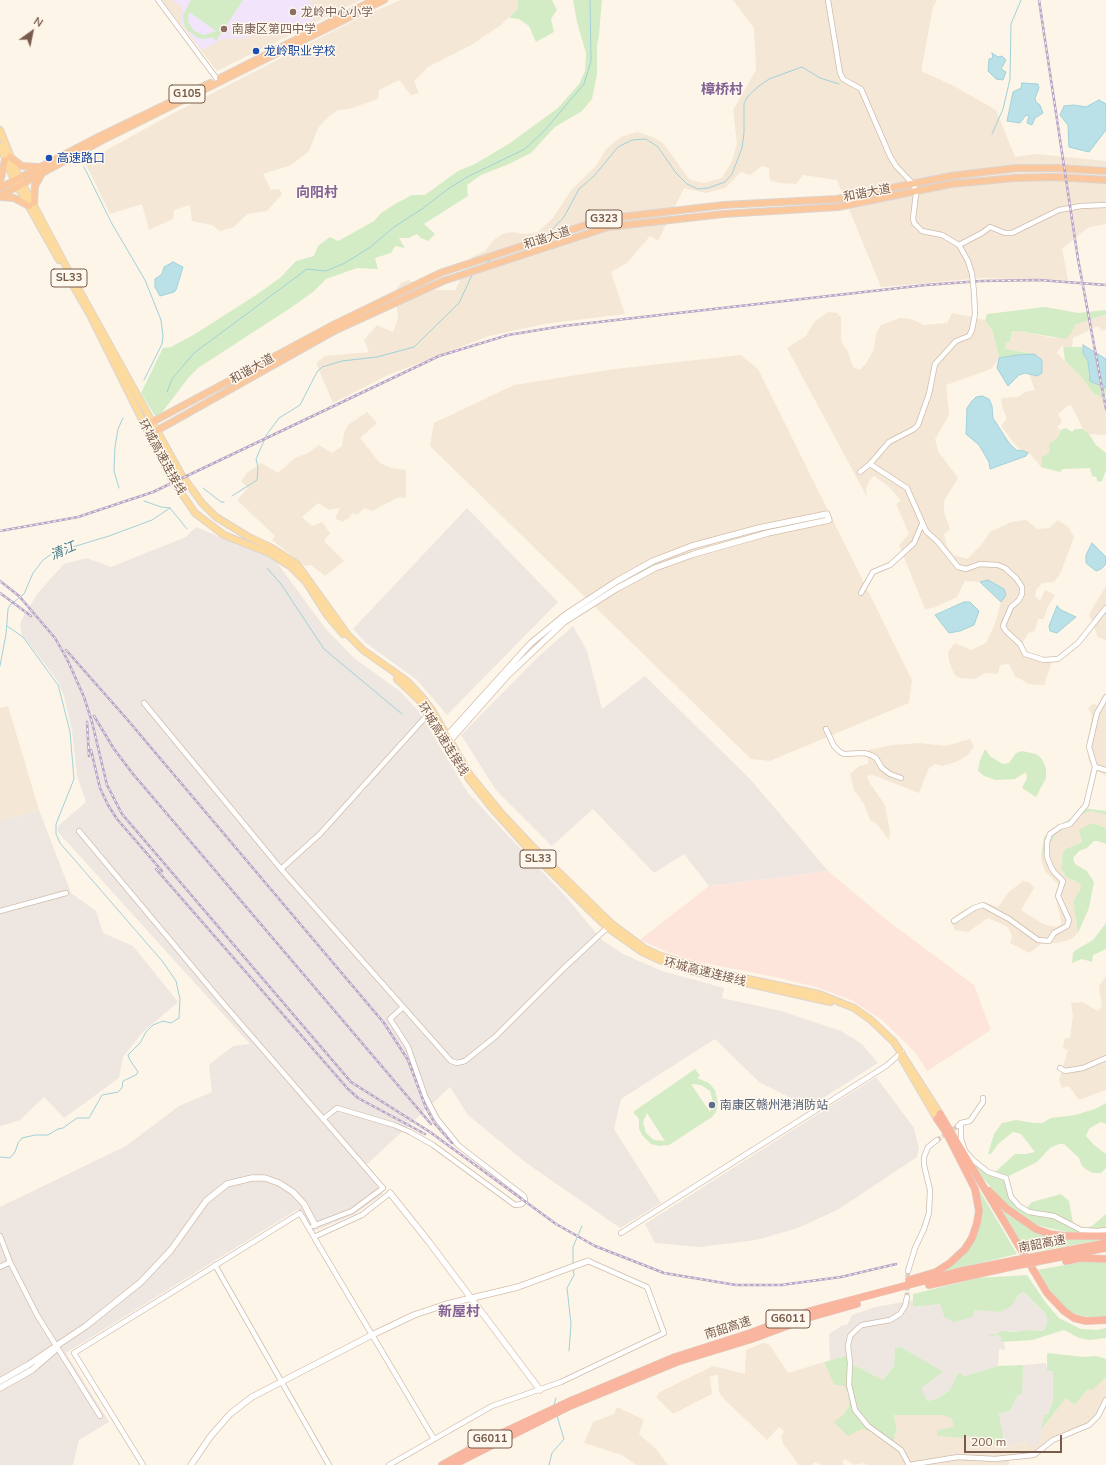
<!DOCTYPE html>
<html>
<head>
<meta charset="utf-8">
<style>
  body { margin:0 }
  #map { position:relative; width:1106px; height:1465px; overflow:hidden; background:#fdf5e7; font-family:Mulish,sans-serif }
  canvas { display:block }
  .north { position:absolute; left:12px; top:12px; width:40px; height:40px; -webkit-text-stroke:3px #fff8ee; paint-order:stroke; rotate:33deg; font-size:11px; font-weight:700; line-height:16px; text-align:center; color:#785b4a }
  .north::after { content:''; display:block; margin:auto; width:14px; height:18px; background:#785b4a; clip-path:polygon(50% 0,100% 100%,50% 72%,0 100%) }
  .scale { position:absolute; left:964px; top:1435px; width:98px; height:18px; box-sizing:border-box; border:2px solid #785b4a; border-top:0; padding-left:5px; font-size:12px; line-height:14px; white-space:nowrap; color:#785b4a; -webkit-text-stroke:3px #fff8ee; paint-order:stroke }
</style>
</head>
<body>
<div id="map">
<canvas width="1106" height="1465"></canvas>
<div class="north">N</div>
<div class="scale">200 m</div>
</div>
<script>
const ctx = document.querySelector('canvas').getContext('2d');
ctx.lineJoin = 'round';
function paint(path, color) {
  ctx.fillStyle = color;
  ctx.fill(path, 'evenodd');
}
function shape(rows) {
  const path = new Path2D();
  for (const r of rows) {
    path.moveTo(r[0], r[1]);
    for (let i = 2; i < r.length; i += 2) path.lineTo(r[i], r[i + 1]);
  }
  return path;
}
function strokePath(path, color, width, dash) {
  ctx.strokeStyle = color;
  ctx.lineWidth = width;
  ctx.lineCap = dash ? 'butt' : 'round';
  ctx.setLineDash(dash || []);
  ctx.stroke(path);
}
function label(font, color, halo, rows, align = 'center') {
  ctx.font = font + ' Mulish,"Noto Sans SC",sans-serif';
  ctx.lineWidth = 3;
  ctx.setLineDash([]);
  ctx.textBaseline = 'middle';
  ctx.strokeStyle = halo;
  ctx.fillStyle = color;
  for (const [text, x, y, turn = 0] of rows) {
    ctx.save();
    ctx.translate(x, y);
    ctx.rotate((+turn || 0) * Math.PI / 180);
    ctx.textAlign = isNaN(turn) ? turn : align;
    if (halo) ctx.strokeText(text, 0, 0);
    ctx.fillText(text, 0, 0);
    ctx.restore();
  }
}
paint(shape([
  [162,0,361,0,217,71],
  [400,0,517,0,518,8,501,25,471,45,428,67,414,81,419,93,411,95,399,80,379,90,378,99,349,109,338,110,328,117,318,128,309,151,291,165,263,174,271,190,279,189,282,194,267,211,247,214,234,227,220,231,212,225,192,221,190,205,174,210,173,219,149,230,142,204,110,214,85,162,170,115,357,19],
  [733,0,937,0,933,7,921,71,954,86,996,110,1015,157,1036,154,1106,161,1106,224,1089,227,1062,249,1068,280,983,278,881,287,837,180,803,175,796,184,779,183,770,180,769,168,762,166,750,175,741,172,725,188,706,193,684,188,658,241,650,236,627,263,611,272,625,314,544,324,489,336,388,375,333,403,316,363,325,356,369,352,364,340,377,325,393,332,398,318,395,291,401,283,408,280,433,290,455,290,472,257,485,251,494,240,502,234,512,232,525,234,538,232,552,219,572,189,596,166,606,149,621,137,637,132,653,137,663,143,690,180,704,183,722,178,732,161,737,143,733,110,756,70,754,28],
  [828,312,837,313,841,318,841,339,843,345,848,351,853,367,860,370,867,362,874,349,876,334,881,325,900,318,911,319,924,325,947,323,952,313,985,320,993,332,999,358,991,369,946,385,949,415,935,439,938,451,958,478,944,501,944,512,950,529,944,534,947,546,954,555,967,559,981,545,990,532,1011,522,1026,520,1038,529,1049,528,1058,520,1069,528,1074,537,1060,574,1054,582,1042,583,1036,590,1035,596,1040,601,1045,590,1055,595,1047,608,1044,619,1038,619,1035,631,1028,633,1022,644,1027,654,1050,658,1051,664,1044,685,1029,684,1015,676,1009,664,1000,665,998,674,985,673,974,679,960,678,954,674,949,661,948,652,955,643,971,650,986,643,996,621,1001,602,1006,595,1004,590,988,580,980,582,965,581,957,597,933,608,925,609,899,545,909,534,896,504,901,501,888,486,874,476,870,480,866,489,867,497,787,348,806,336,814,322],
  [1106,314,1106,329,1102,331,1098,326,1073,338,1072,348,1062,346,1057,353,1083,379,1093,393,1105,399,1106,397,1106,435,1089,434,1083,429,1071,405,1066,407,1058,414,1062,422,1057,427,1061,430,1050,453,1041,462,1041,467,1031,455,1018,448,1001,426,1007,418,1002,407,1001,398,1018,397,1025,392,1035,390,1029,374,1037,376,1042,373,1043,366,1034,354,1004,349,1005,343,1010,342,1012,333,1018,331,1054,338,1072,332,1074,325],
  [741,355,758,369,912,680,909,703,770,761,751,759,430,446,434,423,514,385,615,369],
  [367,412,377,423,360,438,380,463,391,468,406,470,406,498,399,497,372,511,364,508,357,515,352,513,349,518,342,522,335,518,340,508,329,510,318,503,302,517,312,526,322,522,330,533,324,541,344,561,325,576,311,565,305,566,272,540,275,536,237,500,248,488,241,481,248,472,261,463,278,473,295,458,308,453,319,445,332,453,342,446,344,433,348,425],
  [1106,586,1106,640,1098,637,1089,614],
  [1106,695,1106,776,1092,768,1088,758,1087,744,1092,715,1088,709,1093,703,1098,706],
  [8,706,39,810,0,821,0,708],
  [970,739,974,746,968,755,956,762,942,766,935,764,929,768,919,793,873,775,867,776,869,782,885,805,890,831,889,840,877,824,870,820,864,804,854,790,850,774,859,766,868,764,868,750,893,745,919,743,946,746],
  [1091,811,1106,815,1106,828,1092,823,1082,842,1066,849,1063,852,1061,868,1066,877,1079,883,1081,888,1073,901,1078,933,1071,939,1058,943,1043,943,1029,953,1010,943,1012,936,1008,927,988,918,968,932,954,930,952,918,965,909,984,902,998,907,1009,892,1023,881,1029,882,1034,888,1021,910,1045,925,1057,927,1061,924,1061,920,1055,895,1058,884,1045,871,1041,858,1056,834,1071,825,1080,815],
  [1106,976,1106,1090,1079,1100,1069,1086,1062,1088,1059,1080,1068,1050,1063,1048,1065,1038,1070,1038,1073,1016,1071,1003,1082,1002,1098,1011,1102,1006,1099,986],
  [763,1343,769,1344,788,1373,824,1362,834,1385,844,1386,848,1393,849,1406,843,1415,852,1433,862,1429,872,1432,894,1445,894,1435,897,1432,894,1414,941,1415,951,1418,954,1427,964,1435,984,1439,993,1444,1005,1446,1040,1440,1041,1430,1066,1398,1075,1405,1088,1389,1106,1377,1106,1404,1098,1420,1089,1428,1056,1441,1036,1456,1009,1460,1009,1465,867,1465,863,1463,855,1465,845,1459,842,1462,844,1465,822,1465,814,1462,812,1465,799,1465,783,1444,781,1437,784,1431,779,1427,767,1440,724,1399,719,1392,718,1375,710,1376,712,1394,673,1414,656,1397,660,1392,713,1366,745,1374,746,1350],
  [617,1407,644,1420,639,1434,656,1449,668,1465,636,1465,622,1455,584,1443,593,1422,614,1414]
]), '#f5e7d5');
paint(shape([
  [828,871,888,921,974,985,991,1030,927,1071,915,1052,882,1020,851,1000,816,987,775,977,698,962,667,952,640,940,709,886]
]), '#fee5db');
paint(shape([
  [467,508,558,602,447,715,417,680,366,643,353,629],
  [196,527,275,560,325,628,354,658,401,692,419,712,468,793,566,897,602,940,623,954,662,971,724,988,722,998,781,1011,841,1031,862,1044,878,1063,809,1107,759,1082,715,1039,621,1099,614,1129,661,1203,620,1228,525,1162,468,1115,450,1087,363,1168,383,1194,355,1214,312,1232,298,1209,66,1353,109,1422,79,1440,73,1465,0,1465,0,1207,126,1146,179,1106,212,1092,209,1065,233,1046,250,1044,58,832,58,826,86,802,77,776,72,731,64,696,57,680,22,635,20,626,22,619,38,593,64,564,87,558,111,567,186,537],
  [573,626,587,651,602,709,645,676,751,780,828,871,709,886,684,854,654,873,593,809,552,846,496,790,461,735,538,657],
  [39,810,71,893,96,911,103,933,133,946,178,1002,142,1033,123,1057,119,1078,64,1118,44,1097,20,1120,0,1126,0,821],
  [876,1077,914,1128,919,1149,917,1157,839,1209,798,1228,756,1240,700,1247,655,1243,645,1224],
  [1024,1292,1044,1312,1047,1317,1047,1324,1043,1331,1026,1330,1015,1332,1010,1331,990,1337,997,1335,1002,1337,1001,1342,1004,1342,1005,1350,999,1349,998,1366,965,1376,958,1373,950,1390,936,1399,926,1401,920,1388,942,1373,901,1347,895,1348,894,1366,883,1380,850,1363,849,1356,830,1360,829,1334,843,1325,847,1325,852,1315,876,1307,913,1300,914,1307,940,1304,944,1317,979,1309,1000,1312,1013,1304,1019,1294],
  [1046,1363,1047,1370,1053,1370,1053,1401,1048,1414,1044,1415,1040,1440,1035,1448,1027,1442,1005,1446,999,1413,1010,1411,1017,1396,1022,1394,1023,1365]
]), '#eee7e1');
paint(shape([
  [172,0,310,0,316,18,283,35,275,20,247,38,223,39,202,50,182,24,182,7]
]), '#f2e4fa');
paint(shape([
  [191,0,243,0,216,41,212,37,206,39,198,38,187,30,184,24,183,15],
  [189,12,216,31,204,35,194,31,188,22],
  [517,0,552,0,557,10,551,19,554,32,536,42,529,26,519,19,509,18,518,8],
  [573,0,602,0,599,35,597,45,597,74,592,99,582,111,555,127,531,153,509,164,481,175,467,185,468,196,424,224,435,234,428,241,421,238,417,234,409,238,399,238,405,248,395,246,391,253,375,258,378,269,357,268,326,279,313,292,292,307,198,368,189,377,157,419,141,393,163,348,171,347,195,334,256,295,280,278,296,261,314,256,318,246,330,237,338,241,374,221,381,213,395,204,412,195,425,195,458,171,475,164,510,143,558,108,579,84,585,71,586,53,577,22],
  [1045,307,1078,313,1106,310,1106,314,1075,325,1072,332,1066,339,1018,331,1012,332,1010,342,1005,343,1005,349,1034,354,1017,355,999,358,993,332,985,320,987,314],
  [1063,347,1082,347,1083,353,1088,361,1089,378,1106,388,1105,399,1093,393,1083,379,1065,361],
  [1066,428,1072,432,1075,429,1083,429,1089,434,1096,445,1106,453,1106,470,1102,481,1098,482,1096,477,1092,476,1090,468,1063,469,1060,472,1041,467,1042,457,1050,452,1049,444,1058,437,1061,430],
  [985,749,991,757,1003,764,1009,763,1016,753,1022,751,1036,754,1042,759,1046,768,1046,778,1036,797,1022,788,1027,778,1026,772,1015,779,996,780,984,776,978,771,980,760],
  [1082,808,1106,811,1106,815,1091,811,1080,815,1071,825,1056,834,1041,858,1044,837,1057,826,1072,818],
  [1092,823,1106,828,1106,844,1098,841,1094,841,1087,848,1079,851,1073,858,1075,864,1087,871,1094,882,1089,908,1078,933,1073,901,1081,888,1079,883,1066,877,1061,868,1063,852,1066,849,1082,842,1079,830],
  [1106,923,1106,949,1093,955,1092,962,1082,959,1072,963,1073,953,1076,950,1093,940],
  [695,1069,700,1076,697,1078,709,1083,715,1090,718,1103,716,1112,712,1117,669,1145,659,1146,651,1144,642,1135,639,1129,639,1119,633,1112],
  [691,1084,701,1085,710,1091,713,1102,710,1112],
  [647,1113,665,1141,654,1140,646,1133,643,1122],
  [1106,1103,1106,1124,1101,1122,1095,1125,1089,1129,1086,1136,1094,1145,1106,1154,1106,1168,1101,1173,1093,1173,1087,1170,1082,1166,1079,1158,1064,1144,1059,1144,1050,1148,1037,1162,1009,1176,995,1172,1015,1154,1025,1154,1035,1152,1021,1134,1013,1132,998,1144,991,1154,988,1154,994,1134,1002,1123,1016,1120,1034,1123,1042,1123,1051,1118,1075,1115,1095,1109],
  [968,1155,988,1172,1006,1178,1011,1197,1025,1210,1032,1202,1061,1194,1069,1201,1074,1228,1081,1230,1092,1226,1106,1214,1106,1232,1071,1233,1032,1224,1015,1214,994,1191,971,1164],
  [974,1181,1017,1254,939,1273,957,1261,967,1251,980,1222],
  [992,1197,1007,1214,1031,1229,1045,1235,1058,1239,1078,1240,1106,1239,1027,1253],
  [1083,1262,1106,1262,1106,1317,1098,1319,1071,1313,1059,1303,1036,1270],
  [1027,1275,1046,1303,1059,1318,1081,1329,1097,1330,1106,1328,1106,1338,1089,1340,1079,1338,1064,1330,1032,1340,1001,1342,1001,1337,997,1335,989,1337,989,1334,997,1334,1001,1331,1015,1332,1026,1330,1043,1331,1047,1324,1047,1317,1044,1312,1024,1292,1019,1294,1013,1304,1007,1309,1000,1312,975,1310,972,1317,954,1322,944,1317,940,1304,913,1307,913,1294,978,1278],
  [901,1347,943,1372,921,1388,927,1401,936,1399,950,1390,958,1373,965,1376,998,1366,1023,1365,1022,1394,1017,1396,1010,1411,999,1413,1005,1446,993,1444,984,1439,964,1435,963,1438,937,1436,937,1430,954,1427,951,1418,941,1415,894,1415,897,1432,894,1435,894,1446,872,1432,862,1429,848,1436,834,1422,843,1415,849,1406,848,1393,844,1386,834,1385,824,1362,849,1355,850,1363,883,1380,894,1366,895,1348],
  [1047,1353,1084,1357,1096,1356,1106,1359,1106,1377,1092,1390,1088,1389,1075,1405,1066,1398,1041,1430,1044,1415,1048,1414,1053,1401,1053,1371,1047,1371]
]), '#d4ecc5');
const water = shape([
  [992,53,998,57,1002,56,1006,60,1001,69,1006,72,1003,80,996,79,988,71,989,59,993,58,992,53],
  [1022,83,1038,84,1039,88,1035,98,1036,102,1040,105,1043,113,1035,118,1032,125,1027,123,1029,116,1026,115,1020,123,1007,121,1013,92,1021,88,1022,83],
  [1099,100,1106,104,1106,130,1089,152,1069,147,1068,125,1060,115,1064,106,1074,105,1086,107,1099,100],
  [173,262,183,267,176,290,174,292,160,296,155,287,155,279,162,274,164,267,173,262],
  [1083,345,1106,359,1106,388,1090,381,1088,361,1083,353,1083,345],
  [1034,354,1042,360,1042,373,1037,376,1025,373,1019,375,1008,386,997,368,999,358,1017,355,1034,354],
  [982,396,989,399,992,406,993,418,1009,443,1016,450,1024,451,1028,453,1026,456,990,469,989,462,979,445,966,434,967,408,972,401,976,397,982,396],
  [1092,543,1106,557,1106,564,1101,569,1096,571,1086,563,1086,555,1092,543],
  [988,580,1004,589,1006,595,1001,602,980,582,988,580],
  [964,602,970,602,979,611,974,625,960,631,949,633,935,615,964,602],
  [1057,606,1061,610,1076,617,1057,633,1050,631,1049,626,1057,606]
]);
paint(water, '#bbe1e8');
strokePath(water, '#a0d1da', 1);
strokePath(shape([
  [992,134,1003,109,1010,79,1011,24,1021,0],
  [84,167,111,222,145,280,161,320,163,336,162,344,144,380],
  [547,235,564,217,579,189,594,176,618,147,632,140,646,139,658,147,676,173,687,184,698,189,708,188,725,182,732,174,742,148,744,133,744,103,748,96,759,86,769,79,802,67,820,78,839,84],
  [483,265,494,258],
  [167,392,172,379,194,353,307,269,326,271,345,263,369,248,394,227,422,209,448,189,467,177,525,149,545,130,584,84,591,61,590,0],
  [119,488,114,471,115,447,118,429,123,418],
  [203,488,221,502,224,502],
  [232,496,257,480,258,467,256,459,267,434,279,418,300,405,317,372,322,367,342,361,377,357,414,347,459,303,472,275],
  [144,501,161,507,170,508,187,529],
  [267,568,281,584,324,649,402,714],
  [0,666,6,634,8,609,10,605,24,594,33,573,43,560,53,553,109,536,152,520,170,508],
  [0,1157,10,1158,15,1152,18,1143,22,1138,35,1135,48,1135,58,1129,63,1128,77,1118,89,1118,102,1095,118,1092,122,1088,123,1081,136,1075,138,1072,130,1060,128,1055,140,1043,146,1032,153,1025,163,1021,171,1023,179,1018,180,999,176,981,163,962,60,843,56,834,56,824,74,779,70,732,61,696,58,685,23,637,7,626],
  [573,1264,573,1247,582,1226],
  [569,1351,571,1324,567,1288,574,1275,573,1269],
  [554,1405,556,1398],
  [549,1465,552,1453,564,1439,557,1416]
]), '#a0d1da', 1);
strokePath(shape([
  [937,1140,958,1126],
  [907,1297,908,1271]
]), '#dccec0', 4.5, [4.5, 2]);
const tertiary = shape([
  [158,0,220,83],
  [828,0,840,73,843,79,861,89,890,156,896,166,914,185,916,194,913,218,914,223,922,231,942,235,959,245,968,261,972,274],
  [959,245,982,233,990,227,1005,233,1012,233,1059,210,1081,206,1106,205],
  [870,464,907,488,926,531,938,542,958,567,966,569,980,564,998,565,1005,568,1016,578,1022,587,1022,594,1019,600,1011,607,1003,626,1006,631,1020,644,1025,654,1044,660,1058,659,1078,643,1106,608],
  [860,472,870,464,889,442,914,429,918,425,929,394,935,364,956,341,969,336,972,330,975,314,974,292],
  [861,593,873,572,890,565,914,543,922,524],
  [1106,697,1097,713,1089,747,1095,767,1106,770],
  [144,703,281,869,451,1061,457,1063,465,1061,496,1036,563,969,609,926],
  [826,729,834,746,840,752,844,754,864,753,871,755,876,758,882,768,890,774,901,778],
  [79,831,221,1001,383,1188,352,1211,313,1226],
  [281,869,320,834,430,712],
  [0,911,66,893],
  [954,921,974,908,983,905,1009,919,1038,940,1049,941,1054,933,1067,926,1069,920,1058,896,1063,881,1054,872,1051,867,1047,857,1047,842,1050,834,1060,827,1070,824,1086,805,1095,767],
  [1060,1068,1065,1071,1083,1068,1106,1058],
  [323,1119,337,1108,394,1125,410,1132,433,1145,515,1205,522,1204,525,1200,524,1196,458,1145,437,1119,425,1096,408,1047,390,1019,403,1007],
  [961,1123,961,1139,965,1151,973,1160,988,1172,1006,1178,1011,1197,1019,1206,1029,1212,1054,1216,1081,1230,1098,1231,1106,1230],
  [958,1126,961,1123,970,1121,983,1102,983,1098],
  [621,1233,886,1066,902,1052],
  [0,1236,10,1262,37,1315,100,1416],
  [315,1239,434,1439],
  [215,1265,329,1465],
  [0,1267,10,1262],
  [908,1271,915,1248,924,1229,929,1213,930,1190,924,1165,924,1157,928,1147,937,1140],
  [907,1297,905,1306,900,1314,890,1320,862,1325,857,1329,850,1336,848,1346,850,1363,849,1385,855,1410,868,1426,901,1450,909,1465],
  [143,1465,74,1353,300,1213,314,1237,362,1215,390,1193],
  [389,1465,492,1406,561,1382,664,1333,647,1287,588,1261],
  [909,1465,958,1457,995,1459,1034,1455,1053,1440,1089,1425,1098,1416,1106,1400]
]);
const secondary = shape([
  [445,738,530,644,565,615,617,581,653,561,692,546,759,528,827,514,829,520,768,533,694,554,655,568,616,589,564,622,508,675,447,744],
  [390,1193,429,1242,540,1390],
  [0,1381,28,1365,86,1326,141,1282,171,1250,206,1201,227,1184,252,1178,265,1178,279,1183,293,1192,304,1204,315,1225],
  [0,1388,32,1370,54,1351],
  [191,1465,210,1437,230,1414,252,1397,372,1335,414,1315,447,1304,518,1287,588,1261]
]);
const primary = shape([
  [0,130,19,177,67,268,181,474,202,503,216,517,247,536,272,548,297,564,348,635,363,650,407,681,422,697,432,710,470,775,502,814,534,848,612,924,644,948,661,956,720,973,819,994,854,1008,871,1020,894,1042,940,1114],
  [0,146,14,180,59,260],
  [71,282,90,315,171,478,195,513,224,535,269,553,290,566,306,582,327,615,343,634],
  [397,679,419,700,456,758],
  [468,778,491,807,531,852,587,908,608,928,642,952,659,960,692,971,830,1002],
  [901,1057,937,1119]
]);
const trunk = shape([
  [220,78,374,0],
  [10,157,22,166,37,167],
  [0,182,5,160],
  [0,188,98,137,210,83],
  [0,196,101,141,384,0],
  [0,197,14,198,29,206],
  [34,203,35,186,41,175],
  [145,426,335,324,440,273,604,219,724,205,837,199,951,176,1016,168,1057,168,1106,171],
  [149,435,336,330,443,281,608,227,723,214,838,207,951,184,1015,178,1055,177,1106,180]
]);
const motorway = shape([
  [940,1114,1047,1293,1064,1311,1074,1318,1086,1321,1106,1320],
  [989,1191,1007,1209,1036,1229,1050,1234,1065,1236,1106,1236],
  [1033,1257,1106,1243],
  [1066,1261,1081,1258,1106,1259],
  [1035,1262,1106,1248],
  [909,1280,936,1272,950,1263,965,1249,972,1238,977,1223,979,1211,975,1189,946,1132,937,1119],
  [929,1285,1019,1265],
  [442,1465,485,1441,568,1402,675,1357,750,1333,810,1311,961,1271,1016,1260],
  [453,1465,570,1406,677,1362,752,1339,811,1317,857,1304]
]);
strokePath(tertiary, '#cfbcac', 6);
strokePath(secondary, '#d5beac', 7);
strokePath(primary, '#dcd4d0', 8);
strokePath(trunk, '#dcd4d0', 8);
strokePath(motorway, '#dcd4d0', 8);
strokePath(tertiary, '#fff', 4.5);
strokePath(secondary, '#fff', 5.5);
strokePath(primary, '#fdda9e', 6);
strokePath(trunk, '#fbc89e', 6);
strokePath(motorway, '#f9b59d', 7);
const rail = shape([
  [1039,0,1078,259,1106,409],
  [0,531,78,517,153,492,439,356,508,335,563,326,926,285,981,281,1039,280,1106,285],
  [0,581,19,596,55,638,67,659,84,697,92,722,107,785,122,814,351,1082,430,1132,556,1224,595,1246,664,1273,736,1285,781,1285,841,1277,896,1264],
  [0,593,31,616],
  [66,650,126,718,384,1023,408,1060,426,1108,435,1124,452,1143],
  [94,716,114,749,133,774,431,1124],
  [87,722,89,756],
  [91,750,100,788,108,805,117,819,162,871],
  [156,869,348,1089,358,1098,425,1134]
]);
strokePath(rail, '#b8a4c8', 2.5);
strokePath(rail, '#fff8ee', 1, [3]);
const tertiaryBridge = shape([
  [972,274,974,292]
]);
const motorwayBridge = shape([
  [1016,1260,1033,1257],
  [1019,1265,1035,1262]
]);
strokePath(tertiaryBridge, '#cfbcac', 6, []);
strokePath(motorwayBridge, '#dcd4d0', 8, []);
strokePath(tertiaryBridge, '#fff', 4.5);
strokePath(motorwayBridge, '#f9b59d', 7);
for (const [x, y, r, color] of [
  [293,12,4,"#8d6e63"],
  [224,29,4,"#8d6e63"],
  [256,51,4,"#1a4fb4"],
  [49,158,4,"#1a4fb4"],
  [712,1105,4,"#5c6f8a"]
]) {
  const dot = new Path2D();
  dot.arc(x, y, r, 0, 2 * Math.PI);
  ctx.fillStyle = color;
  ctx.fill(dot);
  strokePath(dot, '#fff8ee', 1.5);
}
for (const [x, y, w] of [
  [187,94,36],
  [604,219,36],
  [69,278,36],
  [538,859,36],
  [788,1319,44],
  [490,1439,44]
]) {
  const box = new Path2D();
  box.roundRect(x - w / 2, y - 9, w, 18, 3);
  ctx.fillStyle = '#fff8ee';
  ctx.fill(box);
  strokePath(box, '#785b4a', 1);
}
label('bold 11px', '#785b4a', null, [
  ["G105",187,94],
  ["G323",604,219],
  ["SL33",69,278],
  ["SL33",538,859],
  ["G6011",788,1319],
  ["G6011",490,1439]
]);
label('12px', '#785e54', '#fff8ee', [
  ["龙岭中心小学",301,12],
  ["南康区第四中学",232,29]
], 'left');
label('12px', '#164399', '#fff8ee', [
  ["龙岭职业学校",264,51],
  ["高速路口",57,158]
], 'left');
label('12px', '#785b4a', '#fff8ee', [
  ["和谐大道",867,193,-11],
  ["和谐大道",547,238,-18],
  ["和谐大道",252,369,-29],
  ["环城高速连接线",162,457,61],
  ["环城高速连接线",443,739,58],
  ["环城高速连接线",705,972,14],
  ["南韶高速",1042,1244,-11],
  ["南韶高速",728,1328,-18]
]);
label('12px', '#4e5e75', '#fff8ee', [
  ["南康区赣州港消防站",720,1105]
], 'left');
label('italic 13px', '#3f7985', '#fff8ee', [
  ["清江",63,551,-23]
]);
label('bold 14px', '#836294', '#fff8ee', [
  ["樟桥村",722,90],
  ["向阳村",317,193],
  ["新屋村",459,1312]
]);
</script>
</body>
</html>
